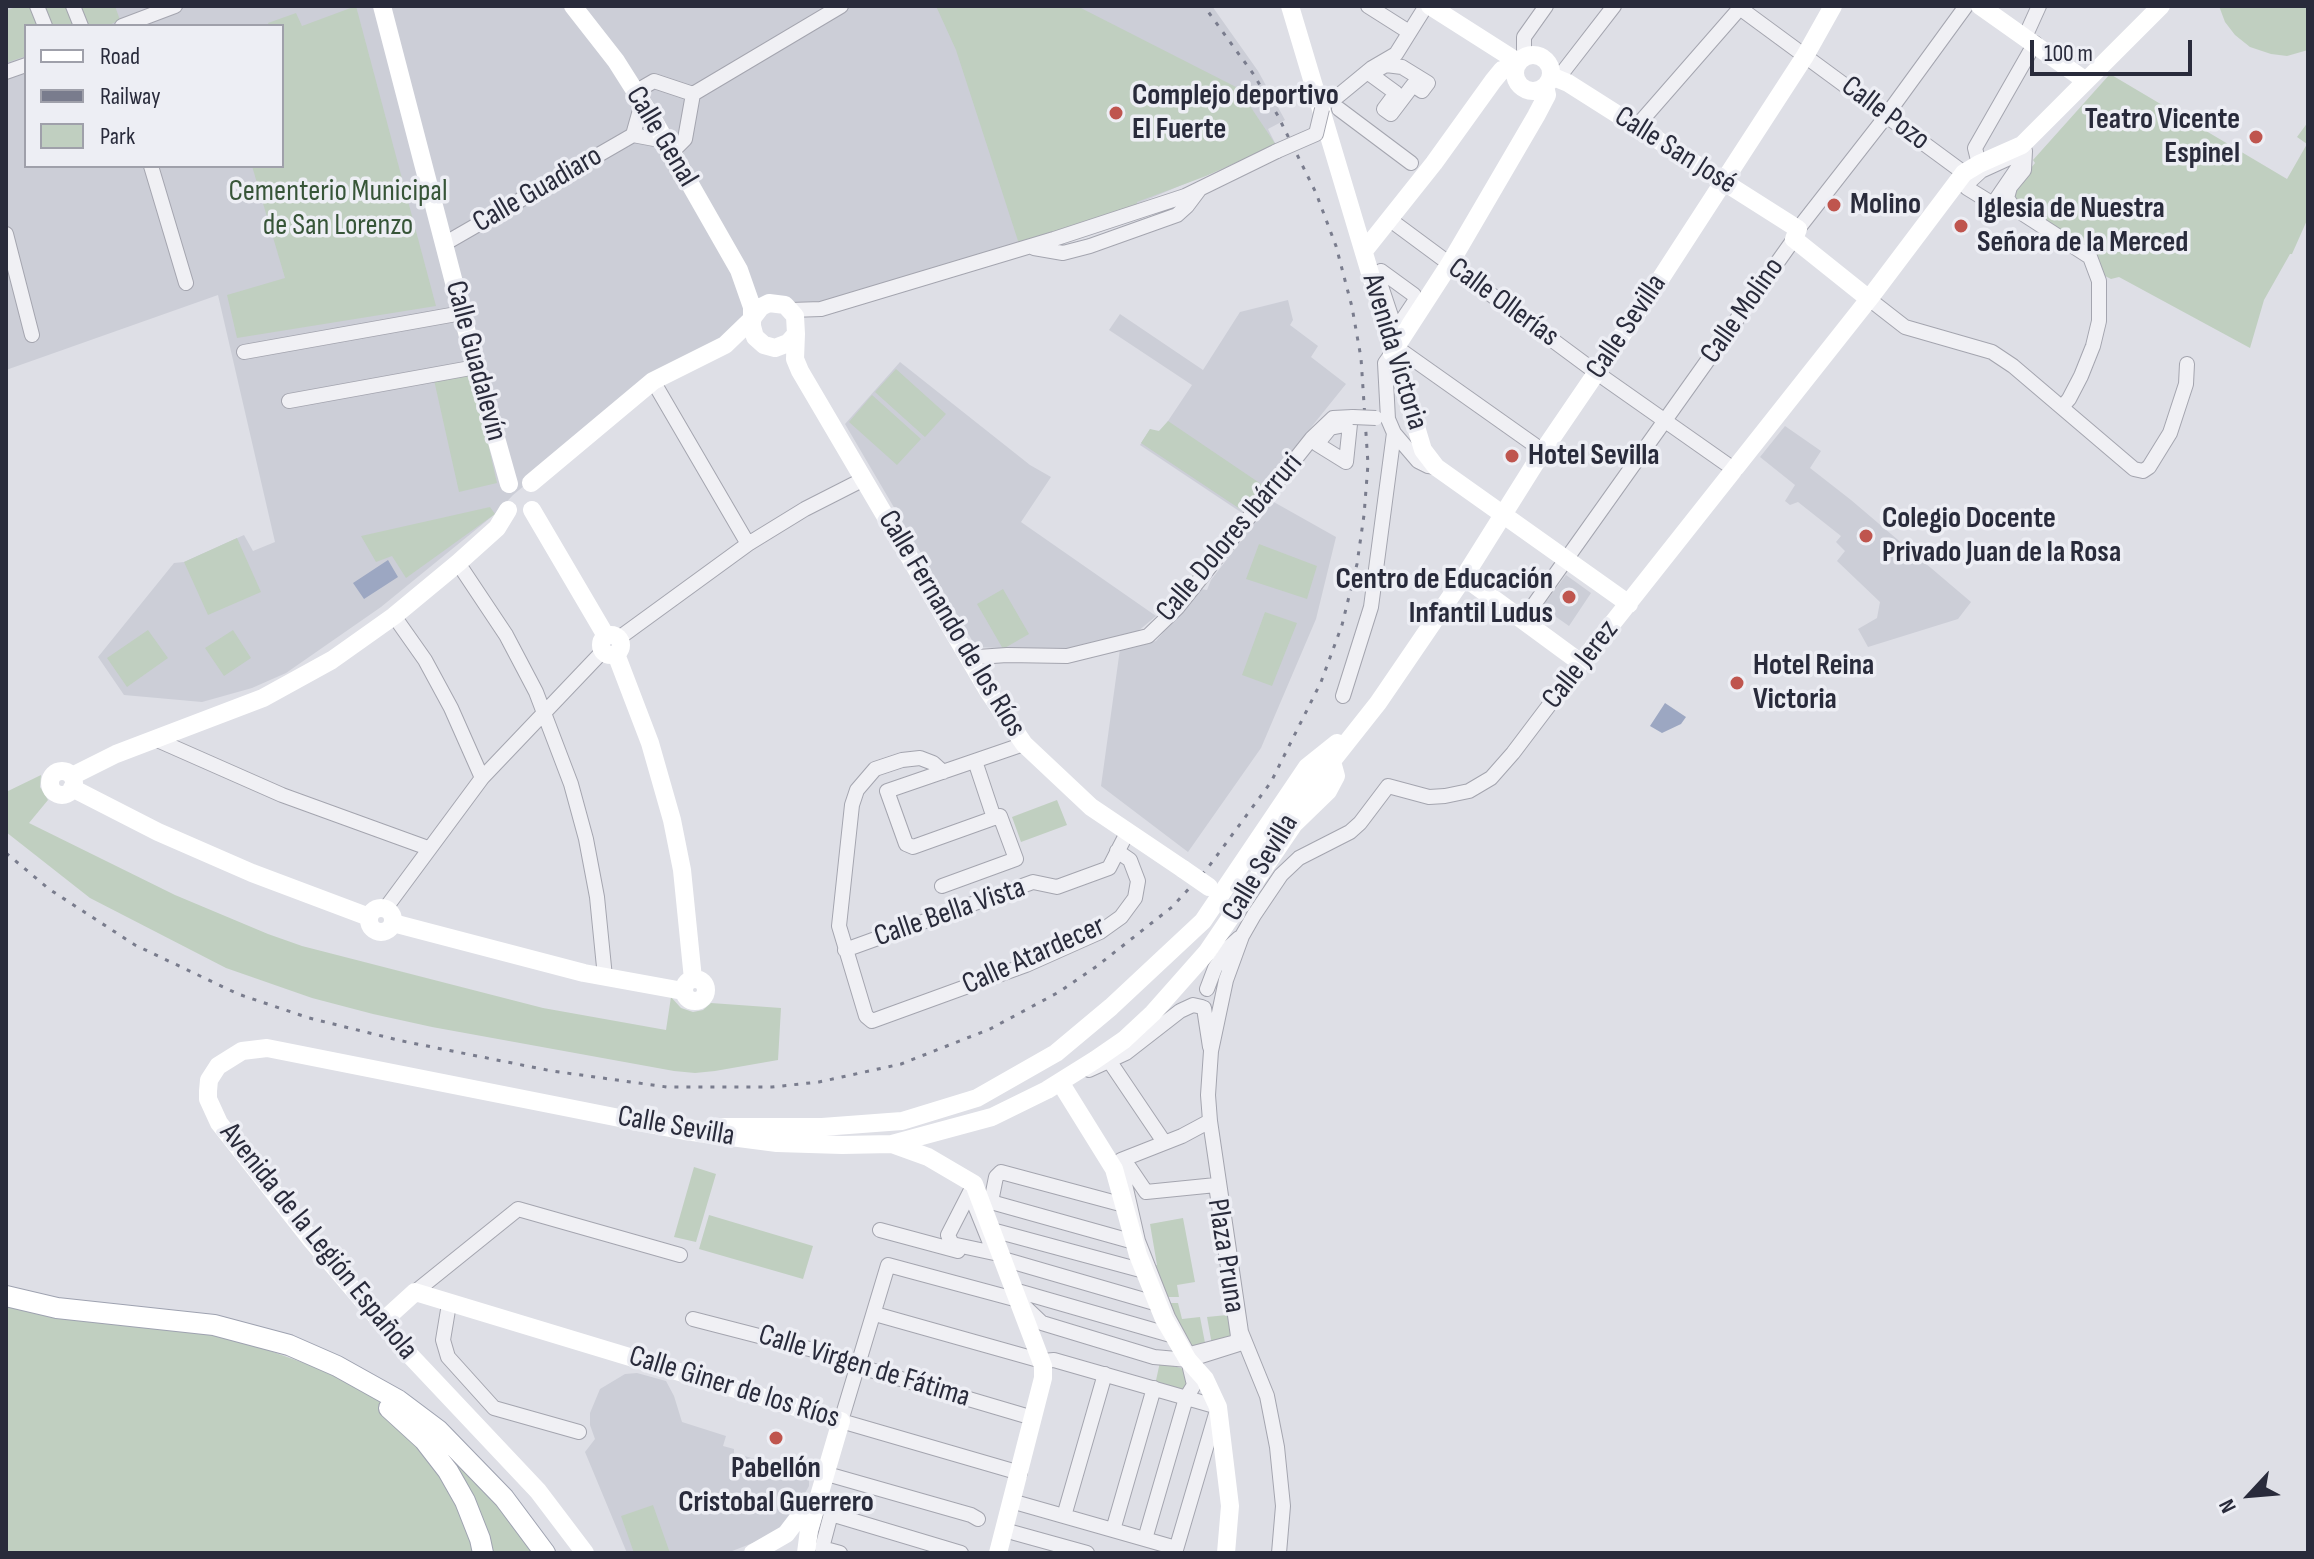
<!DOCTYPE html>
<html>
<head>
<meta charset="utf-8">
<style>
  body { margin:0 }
  #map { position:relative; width:2314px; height:1559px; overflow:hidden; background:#dedfe6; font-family:"Sofia Sans Condensed",sans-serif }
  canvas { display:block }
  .frame { position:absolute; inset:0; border:8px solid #292b3b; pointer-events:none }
  .legend { position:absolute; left:24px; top:24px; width:260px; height:144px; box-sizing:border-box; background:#edeef4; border:2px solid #9fa0aa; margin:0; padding:10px 14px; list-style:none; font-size:24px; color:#292b3b }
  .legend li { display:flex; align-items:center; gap:16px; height:40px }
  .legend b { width:40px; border:2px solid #9fa0aa }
  .north { position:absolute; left:2210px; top:1455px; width:80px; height:80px; -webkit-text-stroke:6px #edeef4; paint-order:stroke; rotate:244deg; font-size:22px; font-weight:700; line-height:32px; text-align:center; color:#292b3b }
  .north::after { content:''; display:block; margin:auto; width:28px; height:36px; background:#292b3b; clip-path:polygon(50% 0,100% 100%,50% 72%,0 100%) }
  .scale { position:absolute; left:2030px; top:40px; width:162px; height:36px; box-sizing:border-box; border:4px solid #292b3b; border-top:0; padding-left:10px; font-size:24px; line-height:28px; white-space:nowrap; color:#292b3b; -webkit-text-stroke:6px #edeef4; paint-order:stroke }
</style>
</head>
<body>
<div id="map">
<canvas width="2314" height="1559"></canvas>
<div class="frame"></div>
<ul class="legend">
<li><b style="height:10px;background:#fff"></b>Road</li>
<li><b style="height:10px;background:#797c8d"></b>Railway</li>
<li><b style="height:22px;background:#c0cfc0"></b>Park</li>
</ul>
<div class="north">N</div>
<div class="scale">100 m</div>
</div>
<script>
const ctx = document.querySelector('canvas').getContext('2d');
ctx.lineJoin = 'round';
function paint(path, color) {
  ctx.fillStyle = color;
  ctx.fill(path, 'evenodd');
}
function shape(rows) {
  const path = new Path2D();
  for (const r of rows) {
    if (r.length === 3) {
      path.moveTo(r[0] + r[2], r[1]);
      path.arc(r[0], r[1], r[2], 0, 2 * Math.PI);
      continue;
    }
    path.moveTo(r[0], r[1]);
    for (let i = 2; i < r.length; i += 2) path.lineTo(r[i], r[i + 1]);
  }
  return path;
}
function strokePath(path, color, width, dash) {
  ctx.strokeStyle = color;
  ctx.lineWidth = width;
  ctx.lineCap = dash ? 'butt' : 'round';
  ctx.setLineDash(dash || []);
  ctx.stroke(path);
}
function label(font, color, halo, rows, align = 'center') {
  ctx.font = font + ' "Sofia Sans Condensed",sans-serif';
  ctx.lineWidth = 7;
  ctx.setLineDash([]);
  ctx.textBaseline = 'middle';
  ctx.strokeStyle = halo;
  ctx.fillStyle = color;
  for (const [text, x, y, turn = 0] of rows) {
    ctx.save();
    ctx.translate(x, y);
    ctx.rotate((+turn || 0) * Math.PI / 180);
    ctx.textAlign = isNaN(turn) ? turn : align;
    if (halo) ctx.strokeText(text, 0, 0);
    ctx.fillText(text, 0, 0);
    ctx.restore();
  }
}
paint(shape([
  [6,6,1212,6,1258,71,1285,120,1268,129,1276,145,1137,204,810,316,761,303,749,319,609,415,513,495,495,514,381,607,286,673,252,688,202,702,124,695,98,657,174,563,184,562,244,535,253,551,275,542,218,295,6,370],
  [26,26,282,26,282,166,26,166],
  [1288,300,1293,320,1290,325,1318,346,1311,357,1346,384,1242,513,1140,445,1150,429,1155,432,1162,430,1192,385,1109,330,1120,314,1203,370,1240,312],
  [900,362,1030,465,1051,477,1021,522,1156,616,1137,632,1065,651,976,647,845,424],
  [1785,426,1821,451,1810,468,1851,500,1971,602,1958,619,1868,647,1858,629,1877,618,1880,602,1837,561,1845,551,1836,542,1841,536,1798,502,1790,505,1785,501,1795,485,1760,457],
  [1272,501,1336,537,1316,619,1261,748,1188,852,1101,786,1120,649,1156,641,1200,589,1207,590,1211,580],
  [1566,575,1591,593,1569,626,1542,607],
  [637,1373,666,1381,674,1396,682,1422,726,1436,723,1446,734,1449,734,1453,815,1476,809,1480,809,1486,800,1502,776,1534,727,1553,627,1553,585,1452,595,1439,590,1425,590,1413,600,1389,625,1374]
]), '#ccced7');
paint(shape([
  [18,6,33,6,42,26,26,26,26,56,6,63,6,11],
  [41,6,70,6,78,26,49,26],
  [76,6,115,6,120,20,107,26,84,26],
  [356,6,436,306,237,338,227,295,285,278,252,166,282,166,282,26,269,26,268,23,296,13,302,26],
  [936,6,1077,6,1238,88,1276,145,1206,176,1137,202,1137,204,1019,244,956,50],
  [2219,6,2308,6,2308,50,2287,56,2271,54,2250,47,2235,35,2225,22],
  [2110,74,2287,179,2307,144,2297,137,2308,122,2308,218,2292,254,2290,254,2264,300,2250,348,2119,277,2111,279,2103,275,2015,201,2014,189,2035,163,2033,160],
  [896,369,946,414,925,437,875,392],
  [472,373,497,483,459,492,434,380],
  [872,395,921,439,897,465,849,422],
  [1168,421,1264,486,1243,511,1141,443,1150,429,1159,431],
  [490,507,495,514,406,578,392,556,376,562,361,536],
  [237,538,261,592,208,615,184,562],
  [1259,544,1317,566,1307,599,1246,579],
  [1003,589,1029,634,1003,649,977,604],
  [1265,612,1297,623,1272,686,1242,675],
  [148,630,168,658,127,687,107,658],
  [233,630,251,658,224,676,205,648],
  [41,775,40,787,48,800,29,823,175,895,268,934,302,946,543,1008,666,1030,671,997,681,1008,693,1012,703,1010,711,1003,781,1008,778,1060,715,1071,695,1073,674,1071,432,1027,373,1014,312,998,226,968,90,898,6,832,6,792],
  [1057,800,1067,825,1021,842,1012,817],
  [694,1167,716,1174,696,1242,674,1237],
  [709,1215,813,1246,803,1279,699,1249],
  [1183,1218,1195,1282,1177,1285,1179,1297,1159,1297,1147,1267,1157,1265,1150,1224],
  [1231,1300,1235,1336,1212,1345,1207,1317,1227,1315,1225,1301],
  [6,1301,234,1338,318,1368,363,1390,403,1416,446,1451,492,1498,533,1553,6,1553],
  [1163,1303,1178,1303,1182,1319,1200,1317,1206,1348,1191,1352],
  [1160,1362,1184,1369,1190,1383,1181,1392,1155,1385],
  [653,1505,670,1553,634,1553,621,1516]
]), '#c0cfc0');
paint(shape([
  [388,560,398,577,364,599,353,583],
  [1665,703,1686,717,1681,724,1662,733,1650,726]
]), '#9ca7c2');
const street = shape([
  [37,6,45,26],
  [73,6,81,26],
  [1368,6,1409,32],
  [1737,6,1964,173],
  [122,26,175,6],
  [2025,37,2039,6],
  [1524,57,1524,37,1546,6],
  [1386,65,1402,67,1428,83,1422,91,1413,85,1391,114,1384,109,1396,93,1370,74,1386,65],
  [6,72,26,65],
  [1551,74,1563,72,1566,68,1614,6],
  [635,92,654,81,693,94],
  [1338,96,1372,68,1396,54,1426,6],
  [1339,109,1411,163],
  [1636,127,1740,8],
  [633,135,642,103],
  [2022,145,2025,151,2024,170,2010,187,2007,198,2014,208,2090,257,2099,281,2099,321,2093,346,2081,376,2069,399,2062,407],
  [672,152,685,139,693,94,841,6],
  [2016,155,2021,158,2021,163,1993,204,1967,188,1967,184,1981,171,2016,155],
  [1979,164,1975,148,2035,43],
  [151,166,186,283],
  [1389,219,1597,373,1735,470],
  [1798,229,1880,124,1966,6],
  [6,234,32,335],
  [444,244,633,135,665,141],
  [1034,248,1063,253,1090,246,1177,215,1187,206,1199,190],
  [1381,271,1414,295,1415,301,1399,325,1393,322,1377,274,1381,271],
  [1869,299,1905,327,1992,352,2013,366,2134,469,2143,471,2149,467,2170,433,2186,384,2187,364],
  [791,310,821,309,1054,239,1185,196,1277,151],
  [1396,347,1543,451],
  [244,352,462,313],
  [1392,353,1385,363,1388,419,1394,433,1418,461,1428,466,1436,467],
  [653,381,748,544],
  [289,401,476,367],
  [1350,424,1346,462,1317,444,1330,428,1350,424],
  [458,563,506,635,536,692,571,784,586,839,597,897,605,977],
  [394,616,425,660,451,708,482,778],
  [1523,620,1794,239],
  [619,638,748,544,805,509,864,479],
  [970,660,978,657,1007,655,1067,656,1148,636,1177,608,1312,438,1333,418,1353,417],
  [1343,696,1371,607,1394,433],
  [155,739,282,795,428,848],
  [975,761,994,818],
  [943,772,933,763,920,758,902,760,875,769,857,790,852,805,839,926,866,1016,872,1021,1026,965,1100,932,1121,917,1135,898,1138,881,1130,860,1117,851],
  [994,818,913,847,906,844,887,791,1024,744],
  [942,886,1016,859,1000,816,994,818],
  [385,909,482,778,603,651],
  [845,950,1033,882,1057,887,1109,868,1127,833],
  [1207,989,1215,968,1228,948,1239,938],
  [1204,1008,1210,1047],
  [1110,1062,1164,1142],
  [1089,1070,1126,1053,1180,1011,1193,1005,1202,1007],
  [1129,1167,1146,1192,1216,1185,1238,1336,1236,1342,1190,1354,1187,1352,1168,1317,1138,1241,1122,1171,1129,1167],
  [1115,1169,1121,1160,1182,1136,1210,1121],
  [970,1192,971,1196,994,1253,952,1244,948,1235,970,1192],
  [991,1202,1134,1242],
  [983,1208,991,1202,996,1177,1001,1172,1124,1205],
  [880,1230,958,1251],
  [992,1230,1144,1271],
  [1003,1259,1158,1304],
  [1014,1290,1174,1336],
  [415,1292,518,1209,680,1255],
  [449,1304,443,1340,448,1357,494,1408,579,1432],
  [875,1314,1042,1361,1054,1360,1218,1407,1175,1553],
  [693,1319,821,1352,857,1366,1033,1418],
  [1020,1473,841,1421,888,1265,1018,1300,1042,1323,1154,1357,1188,1360,1245,1342],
  [827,1474,971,1515,978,1519],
  [1011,1501,1176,1548],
  [1064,1516,1105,1374],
  [1004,1530,1087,1553],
  [1113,1530,1154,1388],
  [1145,1539,1186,1398,1194,1385,1189,1364],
  [840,1553,822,1548,831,1514,961,1553],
  [1279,1553,1283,1506,1277,1447,1267,1396,1241,1332,1210,1121,1208,1095,1211,1051,1226,980,1242,936,1254,915,1281,875,1299,858,1350,832,1360,823,1388,786,1429,797,1445,796,1469,791,1491,778,1513,753,1581,663]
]);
const primary = shape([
  [6,1296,57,1308,214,1325,289,1345,337,1366,398,1400,438,1430,504,1498,545,1553],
  [389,1408,424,1440,448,1471,465,1501,480,1539,483,1553]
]);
strokePath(street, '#a4a5af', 16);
strokePath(primary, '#9ea2b0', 22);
strokePath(street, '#f0f0f4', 14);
strokePath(shape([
  [382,6,476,367,509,484],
  [573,6,616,61,654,121,739,270,752,307,752,326,755,337,764,345,775,348,788,343,796,334,795,316,785,305,769,303,761,307,754,316],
  [1290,6,1423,450,1436,467,1629,604],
  [1430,6,1518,62],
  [1980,6,2086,81],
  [1533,73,18],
  [1551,76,1568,83,1798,229,1794,239,1869,299],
  [1364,251,1434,163,1493,81,1502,70,1515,68],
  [796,334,795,359,800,371,988,691,1024,744,1091,807,1183,869],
  [1392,353,1449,265,1536,116,1547,95,1545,86],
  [531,483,653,381,725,345,753,318],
  [532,510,606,636],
  [1464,577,1581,663,1869,299,1964,173,1979,164,2022,145,2161,6],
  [611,645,10],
  [616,654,650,743,672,820,682,870,693,979],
  [62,783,12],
  [72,776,116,754,263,698,332,660,394,616,458,563,497,528,508,510],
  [72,788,158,832,252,873,369,917],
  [1294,824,1328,791,1336,776,1333,765,1320,760],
  [381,920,12],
  [393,923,584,973,683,991],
  [695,990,11],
  [1060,1082,1114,1169,1138,1255,1164,1319,1188,1360,1205,1379,1218,1407,1230,1506,1226,1553],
  [723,1127,822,1127,902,1121,977,1098,1056,1053,1111,1007,1203,921,1307,767,1337,743],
  [892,1144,928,1157,974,1184,1043,1366,1043,1378,998,1553],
  [382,1322,415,1292,841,1421,809,1530,806,1553],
  [585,1553,538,1491,405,1350,312,1241,219,1123,208,1099,208,1091,209,1080,218,1066,242,1051,267,1048,685,1131,777,1143,842,1145,892,1144,992,1117,1047,1090,1095,1060,1124,1040,1153,1013,1207,952,1294,824,1294,813,1306,794,1378,703,1464,577,1543,451,1661,278,1805,56,1833,6],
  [753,1553,786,1534,802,1513,815,1507]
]), '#fff', 18);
strokePath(primary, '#fff', 20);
strokePath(shape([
  [6,853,49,889,135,945,238,994,309,1018,402,1041,552,1071,667,1087,772,1087,819,1082,901,1064,990,1029,1059,992,1097,966,1172,907,1207,869,1271,782,1321,682,1342,625,1357,564,1364,515,1368,464,1361,358,1352,307,1336,246,1316,193,1278,116,1254,75,1204,6]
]), '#797c8d', 3, [4, 8]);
const streetBridge = shape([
  [1277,151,1316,134,1322,109],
  [1353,417,1376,418]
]);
strokePath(streetBridge, '#a4a5af', 16, []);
strokePath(streetBridge, '#f0f0f4', 14);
strokePath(shape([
  [1183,869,1209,887]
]), '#fff', 18);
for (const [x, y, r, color] of [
  [1116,113,8,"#bf554e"],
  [2256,137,8,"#bf554e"],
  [1834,205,8,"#bf554e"],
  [1961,226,8,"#bf554e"],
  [1512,456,8,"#bf554e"],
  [1866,536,8,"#bf554e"],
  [1569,597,8,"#bf554e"],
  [1737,683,8,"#bf554e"],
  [776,1438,8,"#bf554e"]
]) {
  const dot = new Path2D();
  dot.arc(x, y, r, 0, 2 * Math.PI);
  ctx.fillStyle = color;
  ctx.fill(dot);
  strokePath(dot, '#edeef4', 3);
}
label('bold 30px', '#292b3b', '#edeef4', [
  ["Complejo deportivo",1132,96],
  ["El Fuerte",1132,130],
  ["Teatro Vicente",2240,120,"right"],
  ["Espinel",2240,154,"right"],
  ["Molino",1850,205],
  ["Iglesia de Nuestra",1977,209],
  ["Señora de la Merced",1977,243],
  ["Hotel Sevilla",1528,456],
  ["Colegio Docente",1882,519],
  ["Privado Juan de la Rosa",1882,553],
  ["Centro de Educación",1553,580,"right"],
  ["Infantil Ludus",1553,614,"right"],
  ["Hotel Reina",1753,666],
  ["Victoria",1753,700],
  ["Pabellón",776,1469,"center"],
  ["Cristobal Guerrero",776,1503,"center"]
], 'left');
label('30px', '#292b3b', '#edeef4', [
  ["Calle Pozo",1885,114,37],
  ["Calle Genal",661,137,59],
  ["Calle San José",1675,151,32],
  ["Calle Guadiaro",538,190,-30],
  ["Calle Ollerías",1503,303,36],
  ["Calle Molino",1743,311,-55],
  ["Calle Sevilla",1627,327,-56],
  ["Avenida Victoria",1394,352,73],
  ["Calle Guadalevín",475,361,75],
  ["Calle Dolores Ibárruri",1230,538,-50],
  ["Calle Fernando de los Ríos",951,624,59],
  ["Calle Jerez",1581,665,-52],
  ["Calle Sevilla",1261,868,-59],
  ["Calle Bella Vista",950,913,-19],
  ["Calle Atardecer",1034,956,-24],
  ["Calle Sevilla",676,1127,10],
  ["Avenida de la Legión Española",318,1242,51],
  ["Plaza Pruna",1225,1256,81],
  ["Calle Virgen de Fátima",864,1367,17],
  ["Calle Giner de los Ríos",734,1388,17]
]);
label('30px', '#375538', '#edeef4', [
  ["Cementerio Municipal",338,192],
  ["de San Lorenzo",338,226]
]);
</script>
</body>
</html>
